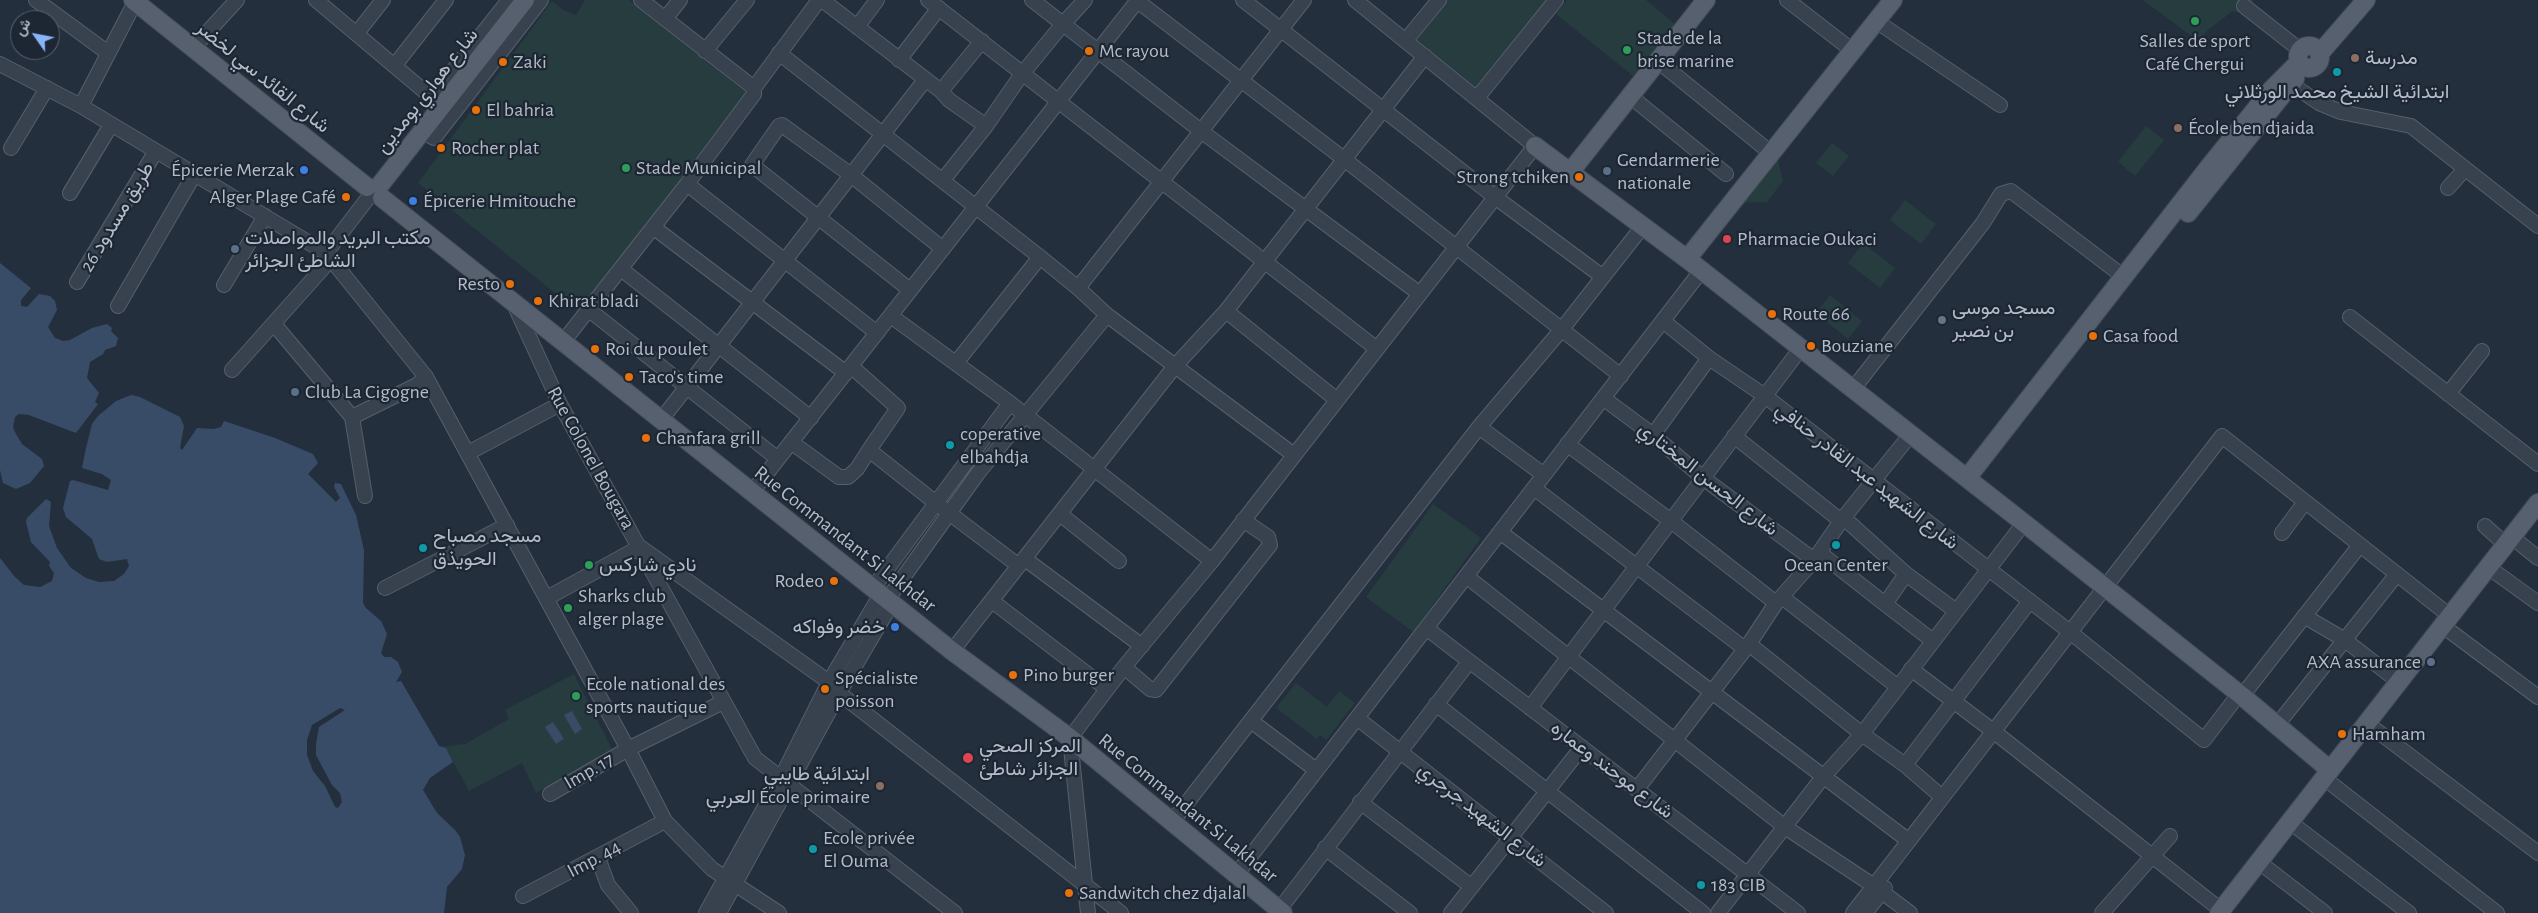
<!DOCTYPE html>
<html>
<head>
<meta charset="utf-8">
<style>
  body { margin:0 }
  #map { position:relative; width:2538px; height:913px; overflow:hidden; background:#242f3e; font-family:"Alegreya Sans",Vazirmatn,sans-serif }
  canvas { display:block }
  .north { position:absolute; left:10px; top:10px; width:50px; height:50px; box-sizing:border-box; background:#1d2633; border:1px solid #59626f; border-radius:50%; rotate:303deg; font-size:14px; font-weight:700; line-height:20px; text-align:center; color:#b4bcc9 }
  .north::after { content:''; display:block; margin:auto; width:18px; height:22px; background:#8ab4f8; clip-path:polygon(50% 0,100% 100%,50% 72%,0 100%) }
</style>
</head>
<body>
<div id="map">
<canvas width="2538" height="913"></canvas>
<div class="north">ش</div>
</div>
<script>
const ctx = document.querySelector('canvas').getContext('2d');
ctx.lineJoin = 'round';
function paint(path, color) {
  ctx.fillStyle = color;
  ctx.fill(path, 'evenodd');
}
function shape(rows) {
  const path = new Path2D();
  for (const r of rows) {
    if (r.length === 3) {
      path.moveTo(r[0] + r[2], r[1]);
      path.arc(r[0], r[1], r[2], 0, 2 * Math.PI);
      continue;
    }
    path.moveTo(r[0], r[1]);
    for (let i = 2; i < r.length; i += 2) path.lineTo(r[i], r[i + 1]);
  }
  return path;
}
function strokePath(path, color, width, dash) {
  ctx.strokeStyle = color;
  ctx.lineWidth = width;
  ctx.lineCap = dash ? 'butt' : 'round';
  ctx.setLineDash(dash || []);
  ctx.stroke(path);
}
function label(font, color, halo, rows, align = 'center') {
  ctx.font = font + ' "Alegreya Sans",Vazirmatn,sans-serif';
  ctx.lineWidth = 4.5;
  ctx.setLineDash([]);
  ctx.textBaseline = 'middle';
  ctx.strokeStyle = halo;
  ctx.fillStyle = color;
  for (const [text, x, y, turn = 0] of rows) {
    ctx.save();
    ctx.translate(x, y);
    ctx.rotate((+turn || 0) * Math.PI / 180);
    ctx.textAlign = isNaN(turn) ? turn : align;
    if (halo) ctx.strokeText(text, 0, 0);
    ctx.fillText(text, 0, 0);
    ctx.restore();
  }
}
paint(shape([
  [585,0,629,0,749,95,580,313,418,183,552,1,563,10,576,15],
  [1441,0,1549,0,1476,88,1412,35],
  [1567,0,1646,0,1675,24,1633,76,1556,14],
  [2143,0,2254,0,2243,13,2233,11,2209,29,2198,41],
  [2146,126,2164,140,2135,176,2118,162],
  [1832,143,1849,156,1833,176,1816,163],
  [1777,156,1783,181,1767,202,1741,203],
  [1905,200,1936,224,1921,244,1890,220],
  [1863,243,1895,268,1880,288,1848,263],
  [1830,295,1862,321,1848,339,1816,313],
  [1433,504,1481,538,1413,632,1366,597],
  [574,674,612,749,536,793,522,763,469,791,446,748,439,747,465,744,509,719,505,710],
  [1296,683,1327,707,1339,691,1355,703,1326,740,1320,735,1317,739,1276,708]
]), '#263c3f');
paint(shape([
  [0,263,31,288,21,300,21,306,27,307,39,294,50,296,55,301,57,310,48,327,55,338,63,341,70,340,92,328,107,324,112,328,111,331,118,338,116,346,105,350,103,354,90,362,87,378,99,393,95,402,98,404,76,433,29,415,19,414,15,417,13,427,16,434,22,444,42,459,44,466,30,483,16,489,3,483,0,470],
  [131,395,140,397,180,417,184,426,180,448,182,450,197,428,214,429,221,427,224,421,275,438,313,454,318,463,308,474,336,502,340,498,334,487,335,483,341,484,356,515,364,550,363,603,366,608,381,621,387,634,381,653,384,657,391,657,398,662,402,672,396,682,401,681,439,746,446,748,453,762,430,778,423,790,437,813,455,830,460,837,465,855,462,869,447,887,444,913,0,913,0,558,15,577,24,585,40,587,52,581,54,573,49,566,50,562,31,542,26,522,27,518,46,499,51,502,49,526,57,548,71,568,86,578,99,582,114,581,124,574,129,566,127,559,107,562,99,559,92,539,66,517,63,508,70,481,73,480,108,490,111,480,102,474,82,468,86,448,92,424,98,416,116,401],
  [572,711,582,729,575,734,564,715],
  [553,722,564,739,556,744,545,727]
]), '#394c67');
paint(shape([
  [340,708,345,710,319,727,316,744,316,755,332,785,340,793,342,802,338,808,335,807,325,786,313,771,307,755,307,740,312,725]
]), '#242f3e');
const minor = shape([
  [36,0,108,53],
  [316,0,442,106],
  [641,0,754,88,819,0],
  [822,0,941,91,949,100,986,126],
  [928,0,1377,349],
  [1032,0,1201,131,1420,294],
  [1136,0,1344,159,1621,376],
  [1243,0,1495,197,1603,277],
  [1787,0,1853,51],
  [2244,6,2300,50],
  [665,19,680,0],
  [1876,21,2000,105],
  [857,27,877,0],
  [357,33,383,0],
  [1406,40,1439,0],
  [193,48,237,0],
  [705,51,747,0],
  [779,53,1040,257,1078,288,1107,315,1294,455],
  [899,60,939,8],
  [1658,61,1771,153],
  [0,64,81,106,326,253,426,377,628,749,665,821,712,869,779,913],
  [395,65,446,0],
  [2291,84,2319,103,2341,112,2411,126,2538,226],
  [941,91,982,41],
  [1630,96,1726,174],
  [432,97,509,0],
  [1477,98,1556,0],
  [81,106,135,2],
  [422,131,434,138,541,0],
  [11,148,47,88],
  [943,180,986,126,1022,74,1063,24,1085,0],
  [687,184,877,333],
  [2448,188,2465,169],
  [70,193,111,125],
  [653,227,846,373],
  [326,253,368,198],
  [621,269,811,418],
  [77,282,156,151],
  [224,285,265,216],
  [1078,288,1304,0],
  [910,290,752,165,779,126,782,125,851,175,943,249],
  [513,302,560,404,755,758,955,913],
  [118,306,194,175],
  [588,309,778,459],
  [1226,311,1337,400],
  [891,316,1010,403,1212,561],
  [2350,317,2538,464],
  [1663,321,1709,358,1765,396,2070,632,2204,740,2239,694],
  [274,324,352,417,365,496],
  [563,342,687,184,754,94,754,88],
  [956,363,1040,257],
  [851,366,898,408,869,450,936,503,873,588],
  [232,370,331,259],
  [1853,389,1983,223,2001,194,2011,191,2124,277],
  [2448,394,2482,351],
  [1603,398,1653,435,1703,478,1814,560],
  [1010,403,936,503,1019,566],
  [352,417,417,385,426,377],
  [661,420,925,80],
  [1479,427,1544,475],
  [1653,435,1709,358],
  [1734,436,1841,521],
  [791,442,839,477,848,477,857,469,869,450],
  [1567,444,1671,521,1776,603],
  [468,453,560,404],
  [1534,488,1745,649],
  [752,492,1138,0],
  [1060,514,1119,561],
  [1844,518,1906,574,1956,611],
  [2485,526,2506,545],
  [1500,532,1909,841],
  [2282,533,2305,502],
  [2512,537,2538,558],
  [1820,553,1885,604,1906,574],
  [1025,559,1142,646],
  [2488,567,2538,603],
  [1466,576,1785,827,1874,886,1910,913],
  [385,588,507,525],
  [1782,597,1898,687],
  [547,598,640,547,829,682,839,693,1121,913],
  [887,600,978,473,1107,315],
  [992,601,1107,689],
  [1885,604,1933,641],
  [2304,616,2345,640,2399,682],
  [2443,626,2538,697],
  [1426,628,1798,913],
  [1749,644,1862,734,1905,765,1942,797],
  [952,651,1175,366,1226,311,1425,56],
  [1124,667,1150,689,1156,690,1270,545,1268,537,1243,520],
  [1911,669,1993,731,2221,910],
  [2242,696,2360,545],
  [1436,704,1703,913],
  [1530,708,1801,348],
  [1357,718,1606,913],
  [1251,721,1316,770],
  [2368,724,2538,853],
  [2277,725,2397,574],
  [1905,765,2030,601],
  [2324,778,2497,913],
  [1637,789,1749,644,1776,603,1814,560,1841,521,1911,434],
  [550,794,628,749,723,702],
  [1360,802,1472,887],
  [1172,822,1479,427,1562,329,1643,226],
  [2290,822,2409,913],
  [1325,848,1410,913],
  [598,858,608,885,631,913],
  [2259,862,2325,913],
  [1236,875,1701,271],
  [523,896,665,821],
  [1279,910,1469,662],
  [706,913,781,778,829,682,881,594],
  [719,913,839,693,892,603],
  [1088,913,1070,738,1124,667,1212,561,1535,146,1355,0],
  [1451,913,1582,747],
  [1718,913,1823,777,1862,734,2024,523],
  [1853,913,2222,436,2450,616],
  [1865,913,1885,888],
  [2102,913,2170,836]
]);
const major = shape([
  [133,0,367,187],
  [2309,57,11],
  [2320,53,2366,0],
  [1535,146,1687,259,2024,523,2242,696,2330,770],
  [1571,171,1706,0],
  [380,185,525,0],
  [382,198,952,651,1070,738,1283,913],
  [2188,213,2295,79],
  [1687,259,1893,0],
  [1967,478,2209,167,2272,89,2299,62],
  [2219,913,2538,503]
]);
strokePath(minor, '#565f6c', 16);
strokePath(major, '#414a57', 20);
strokePath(minor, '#38414e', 14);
strokePath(major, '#56606e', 18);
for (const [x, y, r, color] of [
  [2195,21,5,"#2e9e5b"],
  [1627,50,5,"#2e9e5b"],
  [1089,51,5,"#e8710a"],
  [2355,58,5,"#8d6e63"],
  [503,62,5,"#e8710a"],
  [2337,72,5,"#0f9aa8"],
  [476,110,5,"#e8710a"],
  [2178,128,5,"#8d6e63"],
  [441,148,5,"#e8710a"],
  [626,168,5,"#2e9e5b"],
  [304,170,5,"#3f7fe0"],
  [1607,171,5,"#5c6f8a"],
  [1579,177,5,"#e8710a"],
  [346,197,5,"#e8710a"],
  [413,201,5,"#3f7fe0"],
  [1727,239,5,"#e0444e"],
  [235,249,5,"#5c6f8a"],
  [510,284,5,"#e8710a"],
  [538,301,5,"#e8710a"],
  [1772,314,5,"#e8710a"],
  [1942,320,5,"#6b7280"],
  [2093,336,5,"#e8710a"],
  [1811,346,5,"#e8710a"],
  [595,349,5,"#e8710a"],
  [629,377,5,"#e8710a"],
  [295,392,5,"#5c6f8a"],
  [646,438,5,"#e8710a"],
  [950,445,5,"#0f9aa8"],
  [1836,545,5,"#0f9aa8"],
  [423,548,5,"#0f9aa8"],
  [589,565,5,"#2e9e5b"],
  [834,581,5,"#e8710a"],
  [568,608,5,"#2e9e5b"],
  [895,627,5,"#3f7fe0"],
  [2431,662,5,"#5c6f8a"],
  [1013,675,5,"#e8710a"],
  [825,689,5,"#e8710a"],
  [576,696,5,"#2e9e5b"],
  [2342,734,5,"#e8710a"],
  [968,758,6,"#e0444e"],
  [880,786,5,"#8d6e63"],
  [813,849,5,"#0f9aa8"],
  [1701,885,5,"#0f9aa8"],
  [1069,893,5,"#e8710a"]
]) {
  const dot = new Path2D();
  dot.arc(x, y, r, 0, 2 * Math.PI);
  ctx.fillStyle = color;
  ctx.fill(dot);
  strokePath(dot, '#1d2633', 2);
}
label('20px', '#b4bcc9', '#1d2633', [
  ["Stade de la",1637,38],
  ["brise marine",1637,61],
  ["Salles de sport",2195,41,"center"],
  ["Café Chergui",2195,64,"center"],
  ["Mc rayou",1099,51],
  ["مدرسة",2365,58],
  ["Zaki",513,62],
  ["ابتدائية الشيخ محمد الورثلاني",2337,92,"center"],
  ["El bahria",486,110],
  ["École ben djaida",2188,128],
  ["Rocher plat",451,148],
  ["Gendarmerie",1617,160],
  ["nationale",1617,183],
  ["Stade Municipal",636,168],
  ["Épicerie Merzak",294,170,"right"],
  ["Strong tchiken",1569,177,"right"],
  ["Alger Plage Café",336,197,"right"],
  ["Épicerie Hmitouche",423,201],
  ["مكتب البريد والمواصلات",245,238],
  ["الشاطئ الجزائر",245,261],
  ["Pharmacie Oukaci",1737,239],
  ["Resto",500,284,"right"],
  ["Khirat bladi",548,301],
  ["مسجد موسى",1952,308],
  ["بن نصير",1952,331],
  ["Route 66",1782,314],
  ["Casa food",2103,336],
  ["Bouziane",1821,346],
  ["Roi du poulet",605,349],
  ["Taco's time",639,377],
  ["Club La Cigogne",305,392],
  ["coperative",960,434],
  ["elbahdja",960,457],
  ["Chanfara grill",656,438],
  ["مسجد مصباح",433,536],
  ["الحويذق",433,559],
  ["نادي شاركس",599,565],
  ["Ocean Center",1836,565,"center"],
  ["Rodeo",824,581,"right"],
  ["Sharks club",578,596],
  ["alger plage",578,619],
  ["خضر وفواكه",885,627,"right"],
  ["AXA assurance",2421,662,"right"],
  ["Pino burger",1023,675],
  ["Spécialiste",835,678],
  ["poisson",835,701],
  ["Ecole national des",586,684],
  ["sports nautique",586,707],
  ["Hamham",2352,734],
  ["المركز الصحي",979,746],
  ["الجزائر شاطئ",979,769],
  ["ابتدائية طايبي",870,774,"right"],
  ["العربي École primaire",870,797,"right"],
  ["Ecole privée",823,838],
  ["El Ouma",823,861],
  ["183 CIB",1711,885],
  ["Sandwitch chez djalal",1079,893]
], 'left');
label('20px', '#b4bcc9', '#1d2633', [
  ["شارع القائد سي لخضر",263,77,39],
  ["شارع هواري بومدين",427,91,-52],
  ["طريق مسدود 26",117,217,-59],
  ["Rue Colonel Bougara",591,458,61],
  ["شارع الشهيد عبد القادر حنافي",1867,476,38],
  ["شارع الحسن المختاري",1708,479,38],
  ["Rue Commandant Si Lakhdar",845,539,38],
  ["شارع موحند وعماره",1612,770,37],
  ["Imp. 17",589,771,-30],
  ["Rue Commandant Si Lakhdar",1188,808,39],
  ["شارع الشهيد جرجري",1482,815,38],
  ["Imp. 44",594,859,-28]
]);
</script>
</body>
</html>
